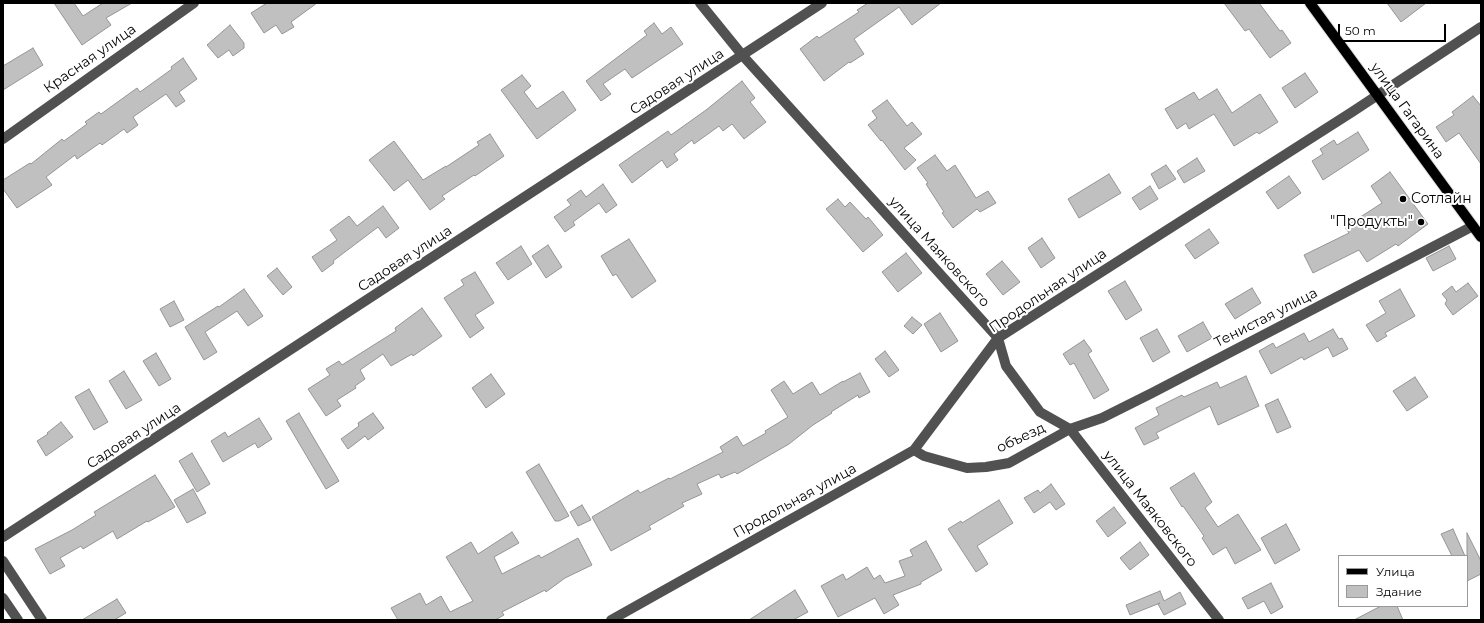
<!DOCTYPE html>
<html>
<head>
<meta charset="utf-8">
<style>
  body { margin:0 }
  #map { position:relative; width:1484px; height:623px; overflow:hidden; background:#fff; font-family:Montserrat,sans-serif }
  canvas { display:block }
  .frame { position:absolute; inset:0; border:4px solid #000; pointer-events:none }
  .legend { position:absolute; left:1338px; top:555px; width:130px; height:52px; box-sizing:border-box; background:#fff; border:1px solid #999; margin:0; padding:5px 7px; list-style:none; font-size:12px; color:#000 }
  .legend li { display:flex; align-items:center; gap:8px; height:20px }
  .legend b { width:20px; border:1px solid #999 }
  .scale { position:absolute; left:1338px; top:24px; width:108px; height:18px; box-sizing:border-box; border:2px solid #000; border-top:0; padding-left:5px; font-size:12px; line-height:14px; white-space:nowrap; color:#000; -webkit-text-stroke:3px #fff; paint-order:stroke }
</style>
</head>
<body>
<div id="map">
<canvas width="1484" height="623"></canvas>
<div class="frame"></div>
<ul class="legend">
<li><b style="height:5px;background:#000"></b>Улица</li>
<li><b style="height:11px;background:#c0c0c0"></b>Здание</li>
</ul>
<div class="scale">50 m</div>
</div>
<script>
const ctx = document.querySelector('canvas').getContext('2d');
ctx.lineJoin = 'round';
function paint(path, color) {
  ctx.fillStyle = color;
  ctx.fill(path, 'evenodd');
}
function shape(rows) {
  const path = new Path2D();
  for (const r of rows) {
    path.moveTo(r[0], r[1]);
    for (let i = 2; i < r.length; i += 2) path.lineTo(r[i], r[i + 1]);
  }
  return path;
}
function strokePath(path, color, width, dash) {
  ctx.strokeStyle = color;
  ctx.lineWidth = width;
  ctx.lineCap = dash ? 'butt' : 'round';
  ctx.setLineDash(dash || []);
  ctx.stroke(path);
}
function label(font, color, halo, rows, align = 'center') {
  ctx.font = font + ' Montserrat,sans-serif';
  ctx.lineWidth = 4;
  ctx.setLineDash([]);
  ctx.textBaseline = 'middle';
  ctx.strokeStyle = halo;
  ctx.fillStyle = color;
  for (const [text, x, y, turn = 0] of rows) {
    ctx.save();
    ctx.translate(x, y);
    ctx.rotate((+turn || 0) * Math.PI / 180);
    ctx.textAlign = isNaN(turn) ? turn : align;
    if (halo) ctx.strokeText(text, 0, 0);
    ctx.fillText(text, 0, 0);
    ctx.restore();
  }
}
const building = shape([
  [54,3,74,3,83,16,103,3,132,3,106,18,111,25,82,45,54,3],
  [267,3,317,3,291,22,294,27,282,34,276,25,264,33,251,13,267,3],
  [868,3,941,3,912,25,899,7,854,39,864,54,850,63,849,62,824,81,800,49,817,36,819,38,859,12,857,10,868,3],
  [1224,3,1259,3,1280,31,1282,30,1291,43,1270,58,1249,29,1245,31,1224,3],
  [1387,3,1426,3,1401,22,1387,3],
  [654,23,662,34,671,27,683,44,632,78,625,69,603,84,611,94,601,101,586,81,647,35,644,31,654,23],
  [230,25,244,43,244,48,233,56,229,50,218,58,207,45,230,25],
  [33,48,43,65,3,90,3,66,33,48],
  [183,58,197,79,179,92,185,101,176,107,166,94,133,117,138,125,127,133,124,129,102,145,100,143,77,159,75,155,46,177,52,185,17,208,3,189,3,180,30,163,31,164,62,139,64,141,87,124,85,122,99,112,101,114,137,88,140,92,172,69,171,67,183,58],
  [1305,73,1318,92,1295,108,1282,88,1305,73],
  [522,75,531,86,524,92,537,109,563,91,576,110,537,139,501,90,522,75],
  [742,81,755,98,750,102,766,122,744,139,732,124,723,131,719,126,694,144,692,140,674,154,678,160,667,168,662,160,632,183,619,165,668,131,671,135,706,110,742,81],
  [1217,89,1232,113,1260,94,1278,122,1259,134,1257,132,1234,146,1214,114,1189,129,1186,123,1177,129,1165,109,1194,92,1199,100,1217,89],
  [1473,96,1481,106,1481,164,1459,133,1446,142,1436,127,1454,115,1452,112,1473,96],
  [887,100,907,126,912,122,922,134,904,148,916,160,905,170,882,140,881,141,868,125,877,118,872,111,887,100],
  [1358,132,1369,150,1323,180,1312,161,1323,154,1320,149,1334,140,1337,145,1358,132],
  [490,134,504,156,475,176,474,175,442,196,445,199,430,210,408,180,394,191,369,160,394,141,423,180,446,166,446,167,479,145,477,142,490,134],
  [935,155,947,171,955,165,976,198,988,191,996,203,980,212,977,209,953,228,942,213,944,212,926,184,928,183,917,168,935,155],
  [1197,158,1205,171,1184,183,1177,171,1197,158],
  [1166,165,1176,179,1159,189,1151,174,1166,165],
  [1390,172,1428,224,1398,246,1396,244,1367,262,1359,250,1313,273,1304,255,1349,233,1345,227,1382,203,1371,186,1390,172],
  [1109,174,1121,193,1079,218,1068,199,1109,174],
  [1289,176,1301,193,1278,209,1266,192,1289,176],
  [603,184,617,205,606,213,599,203,573,222,575,225,565,232,554,217,571,205,567,200,581,190,586,197,603,184],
  [1150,186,1158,199,1140,210,1132,198,1150,186],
  [838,199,845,207,850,202,866,219,868,217,883,235,863,252,826,209,838,199],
  [383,206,399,228,386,238,378,227,333,261,334,263,322,272,312,257,337,240,330,230,349,216,357,226,383,206],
  [1209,229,1219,243,1195,259,1185,245,1209,229],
  [1042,238,1055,258,1041,268,1028,248,1042,238],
  [629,239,656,281,632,298,616,274,613,276,601,256,629,239],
  [548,245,562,267,546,278,532,256,548,245],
  [521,246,532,264,508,280,496,263,521,246],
  [1449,246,1456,259,1433,271,1426,258,1449,246],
  [906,253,922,273,898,292,882,272,906,253],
  [1002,261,1020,282,1003,295,986,274,1002,261],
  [277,268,292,287,283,295,267,276,277,268],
  [475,272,494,303,475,315,484,328,470,338,444,298,464,285,461,280,475,272],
  [1125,281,1142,310,1126,320,1108,291,1125,281],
  [1468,283,1478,296,1453,315,1445,304,1447,300,1442,294,1452,286,1456,292,1468,283],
  [1252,288,1261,303,1235,319,1225,304,1252,288],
  [244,289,263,316,248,326,237,311,205,332,217,352,204,360,185,327,218,306,219,307,244,289],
  [1400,289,1415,316,1385,333,1387,336,1377,342,1366,325,1386,313,1379,301,1400,289],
  [174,301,184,320,170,327,160,309,174,301],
  [422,308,442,336,413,356,412,354,391,366,383,354,360,370,365,379,355,386,356,388,337,400,341,406,326,416,308,389,330,375,326,369,339,361,342,365,396,331,395,328,422,308],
  [940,313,958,341,941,352,924,324,940,313],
  [912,317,922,325,913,334,904,326,912,317],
  [1203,322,1212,338,1187,352,1178,336,1203,322],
  [1157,329,1170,352,1153,362,1140,338,1157,329],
  [1333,329,1339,339,1342,338,1348,349,1333,357,1328,347,1304,360,1302,357,1271,374,1259,351,1273,343,1276,348,1304,333,1309,342,1333,329],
  [1084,340,1092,351,1088,354,1109,390,1094,399,1074,363,1070,365,1063,354,1084,340],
  [885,351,899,370,889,377,875,359,885,351],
  [156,353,171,379,159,386,143,361,156,353],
  [124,371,142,400,126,409,109,381,124,371],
  [860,373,870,392,859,398,858,395,831,412,832,413,813,425,789,444,737,474,735,472,721,478,719,474,697,484,702,494,682,503,684,506,649,526,651,529,611,551,592,517,638,490,640,493,669,478,670,479,723,452,720,447,737,436,743,446,766,433,765,431,788,417,771,390,784,381,793,394,812,382,820,395,843,381,843,382,860,373],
  [491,374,505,394,486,408,472,388,491,374],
  [1246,376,1259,406,1218,425,1210,406,1156,433,1159,438,1144,445,1135,428,1159,415,1156,408,1182,395,1184,397,1217,382,1220,388,1246,376],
  [1415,377,1428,397,1407,411,1393,391,1415,377],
  [89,389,108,422,94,430,75,397,89,389],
  [1278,399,1291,427,1277,433,1265,405,1278,399],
  [299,413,339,481,326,489,286,421,299,413],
  [373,413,384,428,368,440,365,436,348,449,341,439,359,426,358,423,373,413],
  [259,418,272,439,258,448,255,443,223,462,211,441,225,432,228,437,259,418],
  [61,422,73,437,46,456,37,441,48,434,47,433,61,422],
  [192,453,210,484,197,492,179,461,192,453],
  [539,464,569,516,559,521,555,521,526,472,539,464],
  [1194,473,1212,502,1205,508,1218,527,1238,514,1261,550,1235,564,1226,547,1213,555,1202,538,1204,536,1183,506,1182,507,1170,488,1194,473],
  [155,475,175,507,148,522,147,521,117,539,113,531,83,549,81,546,60,558,65,566,50,574,35,549,72,530,96,515,94,512,155,475],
  [1051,484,1065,504,1056,510,1050,502,1034,513,1024,498,1038,490,1040,493,1051,484],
  [193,489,206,513,187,523,174,500,193,489],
  [999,500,1013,523,977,546,988,564,976,572,948,529,961,521,962,523,999,500],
  [582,505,591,520,578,526,570,512,582,505],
  [1114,507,1126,523,1108,537,1096,521,1114,507],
  [1286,524,1300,550,1275,564,1261,538,1286,524],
  [1453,529,1465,556,1452,556,1441,534,1453,529],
  [512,532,519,543,494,557,502,574,539,555,541,558,578,538,592,565,565,578,546,592,545,590,502,612,504,615,495,620,398,620,391,608,420,593,426,605,441,596,450,612,473,601,446,557,471,542,478,554,512,532],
  [1467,533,1481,561,1481,574,1467,581,1467,533],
  [926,541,942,570,921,582,921,584,893,595,899,605,884,614,875,598,838,617,821,586,843,574,846,580,867,567,874,579,880,575,885,583,905,576,899,561,913,556,910,550,926,541],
  [1140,542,1149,555,1130,570,1120,558,1140,542],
  [1271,583,1283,607,1271,614,1264,601,1248,609,1242,598,1271,583],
  [795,590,808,612,793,620,749,620,795,590],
  [1160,591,1164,601,1180,592,1186,604,1164,615,1158,604,1160,603,1130,615,1126,605,1160,591],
  [117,599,126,613,114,620,82,620,117,599],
  [1381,606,1397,606,1403,620,1354,620,1381,606]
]);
paint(building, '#c0c0c0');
strokePath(building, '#959595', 1);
const major = shape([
  [1310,3,1481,237]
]);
strokePath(major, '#dbdbdb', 12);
strokePath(shape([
  [700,3,743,56,998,338,1006,366,1040,412,1070,429,1219,620],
  [3,139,194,3],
  [914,450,924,456,967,468,986,467,1009,463,1070,429,1102,418,1152,393,1473,226],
  [3,537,822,3],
  [3,561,42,620],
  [3,598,18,620],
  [611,620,914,450,998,338,1352,112,1481,27]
]), '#515151', 10);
strokePath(major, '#000', 10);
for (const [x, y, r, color] of [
  [1403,199,4,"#000"],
  [1421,222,4,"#000"]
]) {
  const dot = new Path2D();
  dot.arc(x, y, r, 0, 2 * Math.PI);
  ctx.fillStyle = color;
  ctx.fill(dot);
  strokePath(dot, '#fff', 1.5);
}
label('14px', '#000', '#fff', [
  ["Красная улица",90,59,-35],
  ["Садовая улица",677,82,-33],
  ["улица Гагарина",1407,111,54],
  ["улица Маяковского",939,252,48],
  ["Садовая улица",405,259,-33],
  ["Продольная улица",1048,291,-34],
  ["Тенистая улица",1266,318,-27],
  ["Садовая улица",134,436,-33],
  ["объезд",1021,438,-25],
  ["Продольная улица",795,501,-29],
  ["улица Маяковского",1150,509,52]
]);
label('14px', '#000', '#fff', [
  ["Сотлайн",1411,199],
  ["\"Продукты\"",1413,222,"right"]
], 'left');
</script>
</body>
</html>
